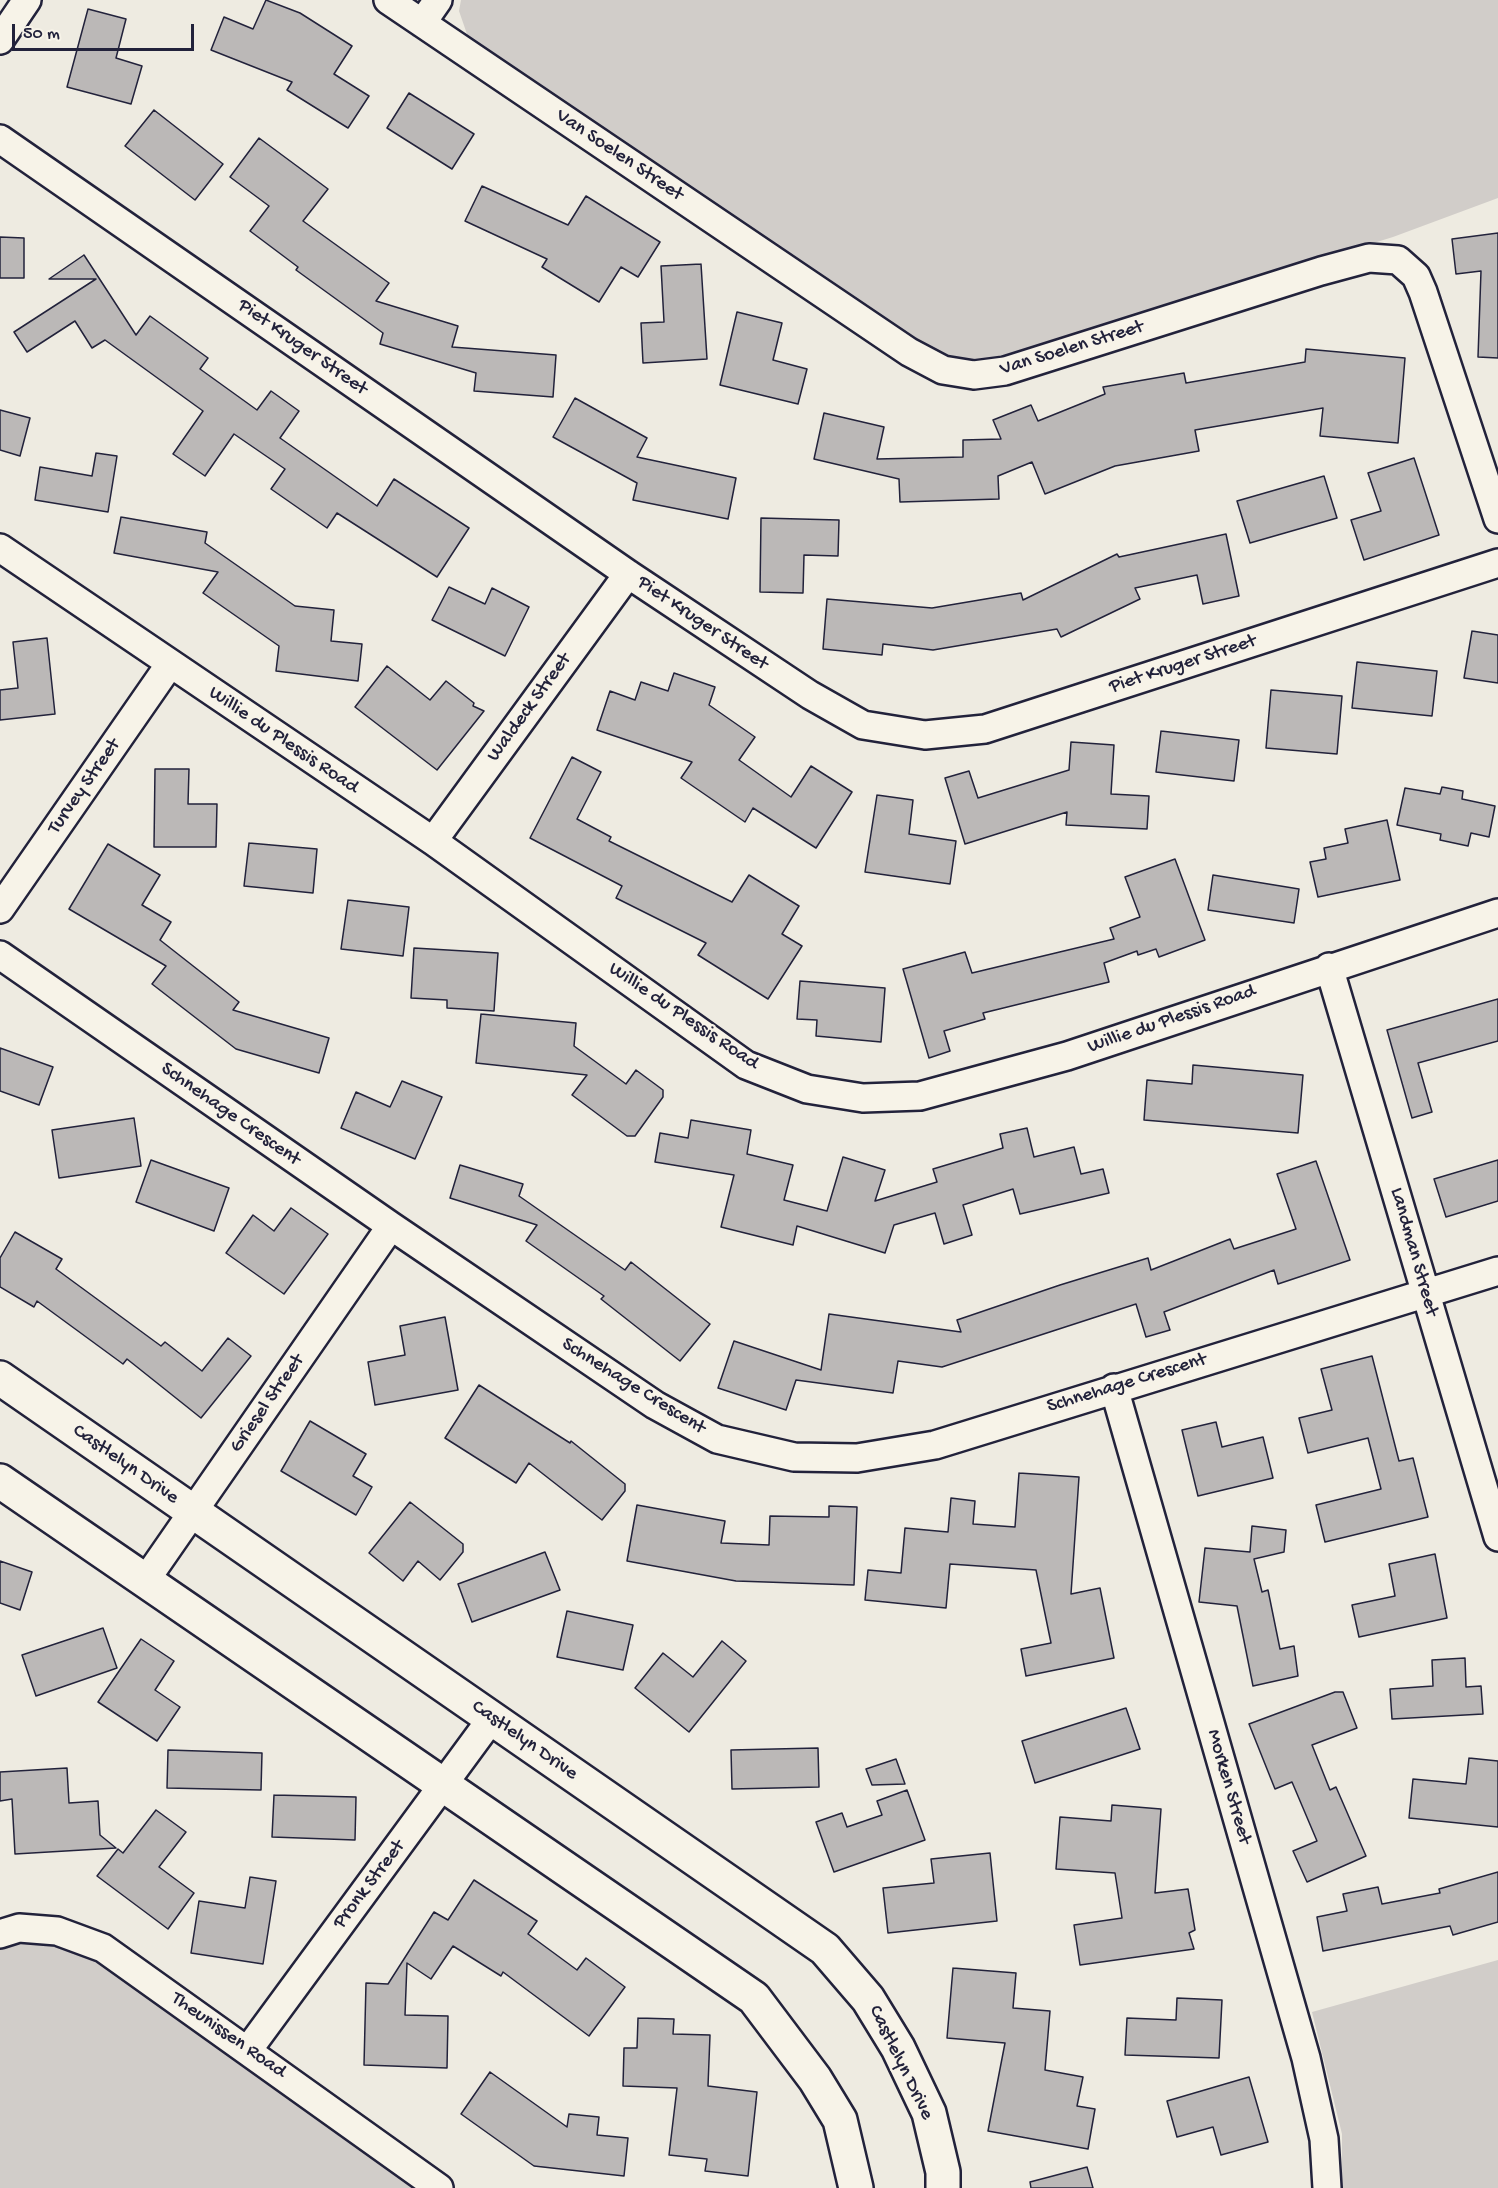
<!DOCTYPE html>
<html>
<head>
<meta charset="utf-8">
<style>
  body { margin:0 }
  #map { position:relative; width:1498px; height:2188px; overflow:hidden; background:#eeebe1; font-family:"Gochi Hand",sans-serif }
  canvas { display:block }
  .scale { position:absolute; left:12px; top:24px; width:182px; height:27px; box-sizing:border-box; border:3px solid #22223b; border-top:0; padding-left:8px; font-size:18px; line-height:21px; white-space:nowrap; color:#22223b; -webkit-text-stroke:4px #f7f3e8; paint-order:stroke }
</style>
</head>
<body>
<div id="map">
<canvas width="1498" height="2188"></canvas>
<div class="scale">50 m</div>
</div>
<script>
const ctx = document.querySelector('canvas').getContext('2d');
ctx.lineJoin = 'round';
function paint(path, color) {
  ctx.fillStyle = color;
  ctx.fill(path, 'evenodd');
}
function shape(rows) {
  const path = new Path2D();
  for (const r of rows) {
    path.moveTo(r[0], r[1]);
    for (let i = 2; i < r.length; i += 2) path.lineTo(r[i], r[i + 1]);
  }
  return path;
}
function strokePath(path, color, width, dash) {
  ctx.strokeStyle = color;
  ctx.lineWidth = width;
  ctx.lineCap = dash ? 'butt' : 'round';
  ctx.setLineDash(dash || []);
  ctx.stroke(path);
}
function label(font, color, halo, rows, align = 'center') {
  ctx.font = font + ' "Gochi Hand",sans-serif';
  ctx.lineWidth = 4.5;
  ctx.setLineDash([]);
  ctx.textBaseline = 'middle';
  ctx.strokeStyle = halo;
  ctx.fillStyle = color;
  for (const [text, x, y, turn = 0] of rows) {
    ctx.save();
    ctx.translate(x, y);
    ctx.rotate((+turn || 0) * Math.PI / 180);
    ctx.textAlign = isNaN(turn) ? turn : align;
    if (halo) ctx.strokeText(text, 0, 0);
    ctx.fillText(text, 0, 0);
    ctx.restore();
  }
}
paint(shape([
  [461,0,1498,0,1498,198,1393,237,1000,358,968,361,943,357,914,340,468,37,459,11],
  [20,1942,56,1944,94,1958,425,2188,0,2188,0,1949],
  [1498,1960,1498,2188,1342,2188,1342,2134,1312,2012]
]), '#d1cdc9');
const building = shape([
  [266,0,300,13,352,46,334,74,369,96,348,128,287,90,292,82,211,50,224,17,253,29,266,0],
  [88,9,126,19,116,58,142,66,131,104,67,87,88,9],
  [409,93,474,134,452,169,387,128,409,93],
  [154,110,223,164,195,200,125,146,154,110],
  [259,138,328,189,303,221,389,283,376,301,458,326,452,347,556,355,553,397,474,391,476,373,380,344,383,333,296,270,298,267,250,231,269,206,230,177,259,138],
  [482,186,568,225,586,196,660,242,638,277,621,267,599,302,542,267,547,259,465,221,482,186],
  [1498,233,1498,358,1478,357,1481,271,1456,274,1452,239,1498,233],
  [0,237,24,238,24,278,0,278,0,237],
  [84,255,136,335,150,316,208,358,200,369,257,410,271,391,299,411,280,438,377,506,394,479,469,528,437,577,337,513,327,528,271,489,285,469,234,434,205,476,173,454,203,411,105,340,92,348,75,321,27,352,14,332,96,279,49,279,84,255],
  [701,264,707,359,643,363,641,323,664,322,661,266,701,264],
  [737,312,782,323,773,360,807,369,798,404,720,385,737,312],
  [1306,349,1405,358,1398,443,1320,436,1323,408,1195,430,1199,451,1115,466,1045,494,1032,462,998,476,999,499,900,502,899,479,814,459,824,413,884,427,877,459,963,457,963,440,1001,439,993,420,1031,405,1038,421,1105,394,1103,387,1184,373,1186,383,1305,362,1306,349],
  [575,398,647,438,637,457,736,478,728,519,633,500,637,483,553,437,575,398],
  [0,410,30,418,20,456,0,450,0,410],
  [96,453,117,456,108,512,35,500,40,467,92,476,96,453],
  [1414,458,1439,535,1364,560,1351,520,1381,511,1368,473,1414,458],
  [1324,476,1337,518,1250,543,1237,501,1324,476],
  [121,517,207,532,205,543,295,606,334,610,331,641,362,644,358,681,276,671,279,646,203,593,218,572,114,553,121,517],
  [761,518,839,520,838,556,804,555,803,593,760,592,761,518],
  [1226,534,1239,596,1203,604,1197,575,1135,588,1140,599,1061,637,1057,629,933,650,883,644,882,655,823,649,827,599,932,608,1021,593,1023,600,1117,554,1119,557,1226,534],
  [449,587,485,604,492,588,529,607,505,656,432,620,449,587],
  [1472,631,1498,635,1498,683,1464,678,1472,631],
  [47,638,55,714,0,720,0,690,18,688,13,642,47,638],
  [1357,662,1437,671,1432,716,1352,708,1357,662],
  [387,666,430,700,446,681,474,703,473,706,484,711,437,770,355,707,387,666],
  [674,673,715,687,709,705,755,737,739,760,791,797,811,766,852,792,816,848,753,808,745,822,681,778,692,762,597,730,610,691,635,700,641,682,668,691,674,673],
  [1271,690,1342,696,1337,754,1266,748,1271,690],
  [1161,731,1239,740,1234,781,1156,772,1161,731],
  [1071,742,1114,745,1111,794,1149,796,1147,829,1066,825,1067,812,965,844,945,778,969,771,978,798,1069,770,1071,742],
  [572,757,601,772,577,819,611,837,609,841,732,902,749,875,799,906,782,934,802,946,768,999,698,955,706,943,616,898,622,886,530,838,572,757],
  [155,769,189,769,188,804,217,804,216,847,154,847,155,769],
  [1442,787,1463,791,1462,799,1495,806,1489,837,1471,833,1468,846,1440,840,1441,834,1397,825,1405,788,1440,794,1442,787],
  [877,795,913,800,909,834,956,841,950,884,865,872,877,795],
  [1387,820,1400,880,1318,897,1310,862,1326,859,1324,848,1348,843,1345,829,1387,820],
  [249,843,317,849,313,893,244,886,249,843],
  [108,844,160,875,142,905,171,922,160,940,239,1002,233,1010,329,1038,319,1073,236,1049,152,984,166,966,69,909,108,844],
  [1175,859,1205,940,1159,957,1156,949,1138,955,1137,951,1104,963,1109,982,983,1013,985,1019,944,1031,950,1051,929,1058,903,969,965,952,972,973,1114,939,1110,928,1140,917,1125,877,1175,859],
  [1213,875,1299,889,1294,923,1208,910,1213,875],
  [348,900,409,907,403,956,341,949,348,900],
  [414,948,498,953,494,1011,447,1008,447,1000,411,998,414,948],
  [800,981,885,988,881,1042,816,1036,817,1020,797,1019,800,981],
  [1498,999,1498,1041,1418,1063,1432,1112,1412,1118,1387,1030,1498,999],
  [481,1014,576,1023,574,1046,626,1084,636,1070,663,1090,663,1097,635,1136,627,1136,572,1095,587,1075,476,1063,481,1014],
  [0,1048,53,1067,39,1105,0,1091,0,1048],
  [1193,1065,1303,1075,1298,1133,1144,1120,1147,1080,1192,1084,1193,1065],
  [402,1081,442,1097,415,1159,341,1128,356,1092,390,1107,402,1081],
  [134,1118,141,1166,59,1178,52,1130,134,1118],
  [691,1120,751,1130,747,1154,793,1165,784,1200,827,1211,843,1157,885,1170,875,1201,937,1182,933,1169,1003,1148,1000,1134,1027,1128,1034,1157,1074,1147,1081,1174,1103,1169,1109,1193,1020,1214,1013,1189,963,1205,972,1235,944,1244,935,1213,894,1225,885,1253,797,1226,793,1245,721,1227,734,1175,655,1162,660,1133,688,1138,691,1120],
  [151,1160,229,1188,214,1231,136,1202,151,1160],
  [1498,1160,1498,1201,1446,1217,1434,1179,1498,1160],
  [1316,1161,1350,1260,1278,1284,1274,1270,1164,1312,1170,1330,1146,1337,1136,1304,942,1367,898,1361,893,1393,796,1380,786,1410,718,1388,734,1341,821,1370,829,1314,961,1332,957,1320,1060,1285,1148,1258,1151,1270,1230,1239,1234,1249,1296,1229,1277,1174,1316,1161],
  [460,1165,523,1184,519,1196,625,1270,631,1262,710,1324,680,1361,601,1299,604,1296,526,1241,537,1225,450,1198,460,1165],
  [291,1208,328,1234,284,1294,226,1253,253,1215,274,1231,291,1208],
  [15,1232,62,1259,56,1269,161,1346,165,1342,202,1371,228,1338,251,1356,201,1418,127,1359,123,1364,37,1301,34,1307,0,1287,0,1258,15,1232],
  [445,1317,458,1390,375,1405,368,1362,405,1355,400,1326,445,1317],
  [1372,1356,1399,1461,1413,1458,1428,1517,1325,1542,1316,1505,1381,1489,1368,1438,1308,1453,1299,1418,1332,1410,1321,1369,1372,1356],
  [479,1385,570,1443,571,1441,625,1484,625,1491,602,1520,529,1463,516,1483,445,1438,479,1385],
  [310,1421,366,1454,353,1476,372,1487,356,1515,281,1471,310,1421],
  [1216,1422,1222,1447,1263,1437,1273,1478,1198,1496,1182,1430,1216,1422],
  [1019,1473,1079,1477,1071,1594,1100,1588,1114,1658,1026,1676,1021,1649,1051,1643,1036,1570,950,1564,946,1608,865,1600,868,1570,901,1573,905,1528,948,1532,951,1498,975,1501,973,1524,1015,1527,1019,1473],
  [410,1502,463,1544,463,1552,440,1580,418,1561,403,1581,369,1553,410,1502],
  [637,1505,725,1521,721,1543,769,1545,770,1516,829,1517,829,1506,857,1507,854,1585,736,1581,627,1561,637,1505],
  [1252,1526,1286,1530,1284,1552,1254,1559,1262,1592,1268,1590,1280,1649,1294,1646,1298,1676,1253,1686,1237,1606,1199,1602,1205,1548,1250,1552,1252,1526],
  [545,1552,560,1590,472,1622,458,1584,545,1552],
  [1435,1554,1447,1618,1359,1637,1352,1605,1395,1596,1389,1564,1435,1554],
  [0,1561,32,1572,20,1610,0,1603,0,1561],
  [567,1611,633,1625,623,1670,557,1657,567,1611],
  [103,1628,117,1668,36,1696,22,1655,103,1628],
  [141,1639,174,1661,155,1690,180,1707,157,1741,98,1702,141,1639],
  [722,1641,746,1661,689,1732,635,1688,663,1653,693,1677,722,1641],
  [1465,1658,1466,1687,1481,1686,1483,1714,1392,1719,1390,1689,1433,1686,1432,1660,1465,1658],
  [1335,1692,1343,1692,1357,1728,1312,1745,1330,1790,1336,1787,1366,1856,1307,1882,1293,1851,1317,1841,1292,1782,1275,1789,1249,1724,1335,1692],
  [1126,1708,1140,1749,1035,1783,1022,1741,1126,1708],
  [818,1748,819,1787,732,1789,731,1750,818,1748],
  [168,1750,262,1753,261,1790,167,1788,168,1750],
  [1469,1758,1498,1761,1498,1827,1409,1818,1413,1779,1466,1784,1469,1758],
  [896,1759,905,1784,872,1785,866,1769,896,1759],
  [67,1768,69,1803,98,1801,100,1835,116,1848,15,1854,12,1799,0,1801,0,1772,67,1768],
  [907,1790,925,1840,834,1872,816,1822,842,1813,847,1827,882,1815,877,1801,907,1790],
  [274,1795,356,1797,355,1840,272,1837,274,1795],
  [1112,1805,1161,1809,1155,1893,1188,1889,1195,1930,1189,1933,1194,1949,1080,1965,1074,1925,1122,1918,1115,1873,1056,1869,1060,1817,1111,1821,1112,1805],
  [156,1810,186,1832,159,1867,194,1893,168,1929,97,1876,118,1849,123,1853,156,1810],
  [990,1853,997,1921,888,1933,883,1888,934,1883,931,1859,990,1853],
  [1498,1872,1498,1922,1453,1935,1450,1926,1323,1951,1317,1917,1347,1911,1343,1894,1378,1887,1382,1904,1440,1893,1439,1889,1498,1872],
  [250,1877,276,1881,263,1964,191,1953,199,1901,245,1908,250,1877],
  [474,1880,537,1921,528,1934,577,1970,586,1958,625,1987,589,2036,503,1972,501,1976,453,1946,431,1979,407,1963,405,2015,448,2016,447,2068,364,2065,366,1983,388,1984,434,1912,448,1920,474,1880],
  [953,1968,1016,1973,1013,2008,1050,2011,1045,2070,1083,2077,1077,2106,1095,2109,1088,2149,988,2131,1005,2043,947,2038,953,1968],
  [1177,1998,1222,2000,1219,2058,1125,2055,1127,2018,1176,2020,1177,1998],
  [638,2018,674,2019,673,2034,710,2035,708,2086,757,2092,748,2176,705,2171,707,2159,669,2155,677,2088,623,2086,624,2048,637,2048,638,2018],
  [490,2072,567,2127,569,2114,599,2117,597,2135,628,2138,624,2176,534,2166,461,2114,490,2072],
  [1249,2077,1268,2142,1221,2155,1213,2127,1177,2137,1167,2101,1249,2077],
  [1087,2167,1093,2188,1031,2188,1030,2182,1087,2167]
]);
paint(building, '#bbb8b7');
strokePath(building, '#22223b', 1.5);
const minor = shape([
  [388,0,909,352,943,370,974,375,1005,371,1321,271,1369,258,1398,260,1416,276,1423,292,1498,519],
  [422,23,438,0],
  [0,40,27,0],
  [0,139,628,574,810,695,863,725,925,735,985,729,1498,563],
  [0,548,433,841,746,1065,807,1089,863,1098,920,1096,1067,1056,1498,913],
  [433,841,628,574],
  [0,909,170,664],
  [0,955,391,1226,655,1405,717,1439,794,1457,857,1458,935,1445,1498,1271],
  [1329,967,1498,1537],
  [1114,1388,1306,2058,1324,2139,1327,2188],
  [145,1581,391,1226],
  [0,1934,19,1928,57,1931,103,1948,439,2188],
  [248,2050,492,1718]
]);
const tertiary = shape([
  [0,1378,825,1949,868,1999,898,2048,929,2113,943,2172,943,2188],
  [0,1481,754,1998,815,2079,840,2120,856,2188]
]);
strokePath(minor, '#22223b', 32);
strokePath(tertiary, '#22223b', 38);
strokePath(minor, '#f7f3e8', 27);
strokePath(tertiary, '#f7f3e8', 33);
label('20px', '#22223b', '#f7f3e8', [
  ["Van Soelen Street",619,156,34],
  ["Piet Kruger Street",302,348,35],
  ["Van Soelen Street",1072,349,-17],
  ["Piet Kruger Street",702,624,34],
  ["Piet Kruger Street",1183,665,-18],
  ["Waldeck Street",530,708,-54],
  ["Willie du Plessis Road",283,741,34],
  ["Turvey Street",85,787,-55],
  ["Willie du Plessis Road",683,1017,34],
  ["Willie du Plessis Road",1172,1020,-19],
  ["Schnehage Crescent",230,1115,35],
  ["Landman Street",1413,1252,74],
  ["Schnehage Crescent",1127,1384,-17],
  ["Schnehage Crescent",633,1387,32],
  ["Griesel Street",268,1404,-55],
  ["Castlelyn Drive",125,1465,35],
  ["Castlelyn Drive",524,1741,35],
  ["Morken Street",1228,1787,74],
  ["Pronk Street",370,1885,-53],
  ["Theunissen Road",228,2036,35],
  ["Castlelyn Drive",900,2063,64]
]);
</script>
</body>
</html>
